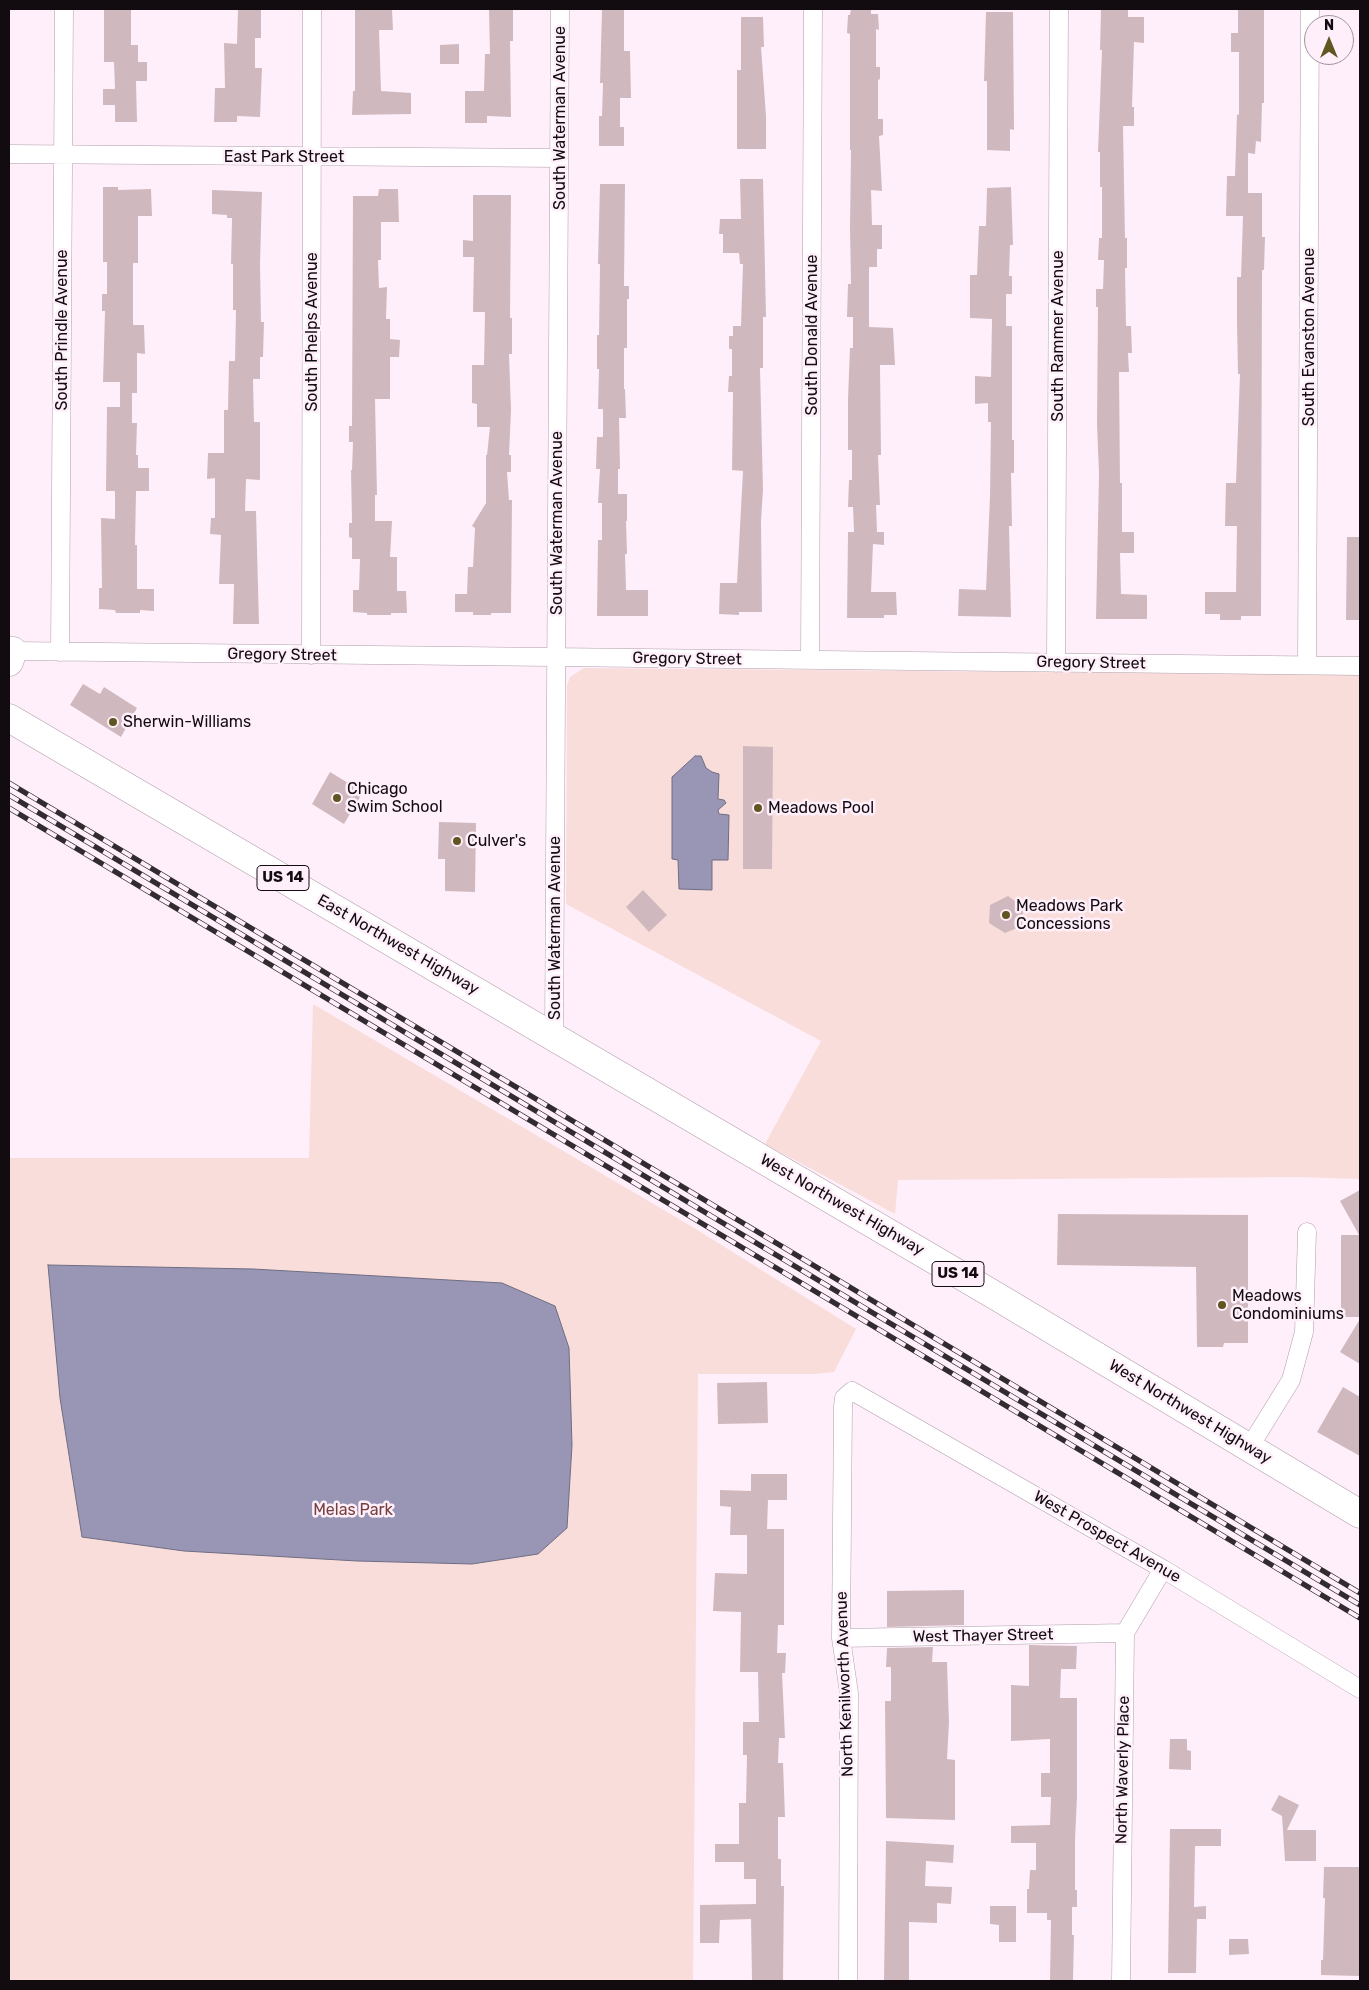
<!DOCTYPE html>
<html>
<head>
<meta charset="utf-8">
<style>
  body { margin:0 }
  #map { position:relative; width:1369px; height:1990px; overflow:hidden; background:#ffeffa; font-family:Rubik,sans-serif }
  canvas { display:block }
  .frame { position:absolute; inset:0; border:10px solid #120c10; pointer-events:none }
  .north { position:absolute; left:1304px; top:15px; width:50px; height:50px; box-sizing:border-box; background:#ffeffa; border:1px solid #a0949c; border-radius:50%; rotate:0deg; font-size:14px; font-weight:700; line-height:20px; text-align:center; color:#120c10 }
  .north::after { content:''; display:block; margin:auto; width:18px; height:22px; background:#615522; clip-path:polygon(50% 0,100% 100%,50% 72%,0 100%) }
</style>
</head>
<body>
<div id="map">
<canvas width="1369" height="1990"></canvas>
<div class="frame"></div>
<div class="north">N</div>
</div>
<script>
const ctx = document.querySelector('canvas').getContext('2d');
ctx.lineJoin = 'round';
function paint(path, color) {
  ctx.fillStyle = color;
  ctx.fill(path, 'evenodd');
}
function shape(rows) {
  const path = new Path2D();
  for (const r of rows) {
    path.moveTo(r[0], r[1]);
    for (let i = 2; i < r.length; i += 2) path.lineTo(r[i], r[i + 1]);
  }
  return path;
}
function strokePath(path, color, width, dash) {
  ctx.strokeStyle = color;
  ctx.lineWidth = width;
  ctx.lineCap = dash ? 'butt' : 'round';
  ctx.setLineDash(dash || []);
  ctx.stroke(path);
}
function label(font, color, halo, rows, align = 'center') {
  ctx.font = font + ' Rubik,sans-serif';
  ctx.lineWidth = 5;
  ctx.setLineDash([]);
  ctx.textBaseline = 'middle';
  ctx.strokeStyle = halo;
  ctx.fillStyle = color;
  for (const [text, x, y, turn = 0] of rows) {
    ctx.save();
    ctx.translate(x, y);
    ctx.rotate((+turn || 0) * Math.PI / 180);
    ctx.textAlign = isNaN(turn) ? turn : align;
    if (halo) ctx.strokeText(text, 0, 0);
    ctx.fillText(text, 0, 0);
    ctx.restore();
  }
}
paint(shape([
  [584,668,1360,675,1360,1179,1299,1177,898,1180,895,1214,765,1144,821,1041,566,904,567,685,570,677],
  [313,1004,691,1226,856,1329,834,1372,814,1374,698,1374,693,1981,9,1981,9,1158,309,1158]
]), '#f9ddda');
const water = shape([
  [695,756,701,756,706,768,712,772,719,774,718,799,724,800,726,803,718,810,719,814,729,815,728,860,712,860,712,890,679,889,678,860,672,859,672,777,695,756],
  [48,1265,253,1269,502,1283,555,1306,569,1348,572,1445,567,1528,538,1554,472,1564,357,1561,184,1551,82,1537,60,1398,48,1265]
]);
paint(water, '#9896b4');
strokePath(water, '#706d83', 1);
paint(shape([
  [104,9,131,9,131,45,138,45,138,62,147,62,147,81,136,81,137,122,115,122,115,105,103,105,103,89,115,89,114,62,104,62],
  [238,9,261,9,261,38,255,38,255,68,262,68,260,117,237,116,237,122,214,122,215,88,225,88,224,43,237,44],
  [355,9,392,9,393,30,379,30,381,91,411,93,411,114,352,115,353,91,355,91],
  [489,9,513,9,513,41,510,41,511,117,487,116,487,123,465,123,465,91,484,91,485,54,490,54],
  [602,9,624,9,624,51,630,51,631,98,620,98,620,127,624,127,624,146,599,146,599,116,602,116,603,83,600,83],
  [851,9,871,9,871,14,878,14,879,30,876,29,876,67,880,67,880,79,878,80,878,119,883,119,883,135,879,136,882,191,871,190,872,225,882,225,882,249,877,249,877,267,869,267,869,327,893,328,895,365,880,365,881,455,878,455,880,505,876,505,877,532,884,532,884,545,873,544,871,592,896,592,897,615,884,615,884,618,847,618,848,532,854,532,853,507,848,507,849,480,852,480,852,450,848,450,848,399,850,348,853,348,853,317,847,317,848,284,851,284,850,228,851,150,850,150,850,34,847,33,848,15,850,15],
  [1101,9,1128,9,1128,17,1144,17,1144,43,1134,42,1132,107,1134,107,1134,126,1123,126,1125,238,1127,238,1127,268,1125,268,1126,326,1131,326,1132,353,1128,353,1129,372,1119,372,1120,483,1122,483,1122,532,1134,532,1134,553,1120,553,1121,594,1147,595,1147,619,1096,619,1099,474,1097,424,1098,307,1096,307,1096,289,1103,289,1104,260,1098,260,1099,238,1102,238,1102,187,1100,187,1100,152,1098,152,1102,50,1100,50],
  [1238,9,1264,9,1264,103,1262,103,1261,142,1256,141,1255,154,1248,153,1248,193,1262,193,1262,237,1265,237,1264,270,1262,270,1261,616,1241,616,1241,620,1220,620,1220,614,1205,614,1205,592,1236,592,1237,526,1225,526,1226,483,1236,483,1240,374,1238,374,1237,323,1237,277,1241,277,1243,216,1226,216,1227,176,1235,176,1237,114,1239,115,1239,52,1231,52,1231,33,1238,33],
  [986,12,1013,12,1014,130,1010,129,1010,151,987,150,987,81,984,81],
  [741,17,763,17,764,47,761,47,766,116,766,149,737,149,737,70,741,70],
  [459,44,459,64,440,64,440,45],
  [740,179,763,179,766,317,763,317,763,368,760,368,763,489,761,521,762,612,739,612,739,615,719,614,720,583,737,583,743,471,732,470,733,392,728,392,729,376,732,376,732,349,729,349,729,336,733,336,733,326,741,326,743,264,740,264,739,253,723,253,723,234,719,234,720,219,741,219],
  [600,184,625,184,624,286,629,286,629,299,627,299,627,348,624,348,624,389,625,389,626,418,619,418,620,469,618,469,618,494,627,494,627,521,626,521,627,554,625,554,626,590,648,590,648,616,597,616,598,540,602,540,602,503,598,503,600,469,596,469,597,437,603,437,603,409,598,409,599,369,597,369,597,335,599,335,600,264,598,264],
  [103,187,118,187,118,190,151,189,152,216,138,216,138,263,133,263,133,325,144,325,145,354,137,353,137,393,132,393,132,423,137,423,136,455,138,455,138,468,149,468,149,491,136,491,135,545,137,545,137,589,154,589,154,611,140,610,140,613,116,613,115,610,99,609,99,588,102,588,101,518,115,519,115,491,106,491,107,407,120,407,120,382,103,382,105,311,102,311,102,294,107,294,107,262,103,262],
  [1011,187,1013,245,1010,245,1009,276,1012,276,1012,294,1006,294,1006,326,1012,326,1012,440,1014,440,1014,473,1011,473,1012,526,1009,526,1011,617,958,616,959,589,986,590,990,496,991,422,988,422,988,403,975,404,975,376,991,377,992,319,970,318,970,275,977,275,979,226,986,226,987,188],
  [379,189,398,189,399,222,381,222,381,260,378,260,379,288,387,287,386,319,390,319,390,339,400,340,399,357,390,357,390,399,375,399,377,495,375,495,375,521,392,521,390,557,397,557,397,591,406,591,407,613,391,613,391,615,367,615,367,613,353,612,353,590,359,590,360,559,352,559,352,538,349,537,349,523,352,523,351,470,352,470,353,442,349,442,349,426,352,426,353,196,378,196],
  [212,190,262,192,260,264,261,322,264,322,263,357,260,357,260,379,253,379,254,422,260,422,260,480,246,479,245,511,256,511,259,624,233,624,234,584,219,584,221,535,210,534,211,518,215,518,215,478,207,479,208,453,224,453,224,410,228,410,229,361,235,361,236,310,233,310,233,264,231,264,232,218,227,218,227,215,212,214],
  [473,195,511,195,510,318,512,318,512,354,509,354,511,410,509,455,511,455,511,472,507,472,509,500,512,500,511,613,491,613,491,615,473,615,473,612,455,612,455,594,467,594,468,567,473,567,475,528,472,526,486,503,486,455,487,455,490,427,477,427,477,404,472,403,472,365,484,365,485,312,473,312,474,257,463,257,463,240,473,241],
  [1347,537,1360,537,1360,620,1346,620],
  [83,684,100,694,104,687,137,708,121,737,70,705],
  [743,746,773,747,772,869,743,869],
  [330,772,363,792,344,824,312,804],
  [439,822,476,823,475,892,445,891,445,859,438,859],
  [643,890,667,915,649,932,626,907],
  [1008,896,1023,907,1022,926,1005,933,989,923,990,905],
  [1360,1190,1360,1317,1341,1317,1341,1235,1359,1235,1340,1201],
  [1058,1214,1248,1215,1248,1343,1224,1343,1223,1347,1197,1347,1196,1267,1057,1265],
  [1360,1319,1360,1364,1340,1352],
  [767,1382,768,1423,718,1424,717,1383],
  [1343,1387,1360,1397,1360,1456,1317,1432],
  [751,1474,787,1474,787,1500,768,1500,767,1529,784,1529,784,1625,778,1625,777,1653,786,1653,785,1673,782,1673,785,1738,779,1738,778,1763,783,1763,785,1817,778,1817,778,1859,781,1859,781,1886,784,1886,783,1981,752,1981,751,1919,720,1920,719,1943,700,1943,700,1905,756,1904,756,1879,744,1879,744,1862,715,1862,715,1844,739,1844,739,1803,746,1803,747,1755,743,1755,743,1722,759,1722,758,1672,740,1672,741,1612,713,1611,715,1573,747,1574,747,1535,730,1535,731,1507,720,1506,720,1490,751,1491],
  [964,1590,964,1625,887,1627,887,1591],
  [1029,1645,1077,1646,1076,1669,1061,1669,1060,1698,1077,1698,1077,1797,1075,1841,1075,1890,1077,1890,1077,1907,1072,1907,1072,1935,1074,1935,1073,1981,1050,1981,1051,1920,1047,1920,1047,1913,1027,1913,1027,1889,1029,1889,1030,1870,1036,1870,1036,1843,1011,1843,1011,1826,1050,1825,1051,1797,1041,1797,1041,1773,1050,1773,1050,1739,1011,1741,1011,1685,1029,1686],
  [933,1647,932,1662,947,1662,949,1723,947,1759,955,1760,955,1820,886,1818,885,1701,891,1701,891,1667,886,1667,887,1648],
  [1170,1739,1187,1739,1187,1750,1191,1751,1191,1770,1169,1769],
  [1279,1795,1299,1805,1287,1830,1316,1830,1316,1861,1285,1861,1282,1816,1271,1810],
  [1170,1829,1221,1829,1221,1846,1195,1846,1194,1907,1206,1906,1206,1919,1197,1919,1196,1973,1168,1973],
  [886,1841,954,1845,953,1863,926,1861,925,1886,952,1887,951,1904,937,1903,937,1923,909,1922,909,1981,884,1981],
  [1324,1867,1359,1867,1359,1976,1321,1975,1321,1960,1323,1960,1325,1898,1323,1898],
  [990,1906,1016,1906,1016,1942,999,1942,999,1925,990,1924],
  [1229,1939,1248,1939,1249,1954,1229,1955]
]), '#d0b9be');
const street = shape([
  [9,154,559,158],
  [13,651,1360,666],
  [60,652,64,9],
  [311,655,312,9],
  [810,660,813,9],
  [1056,663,1059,9],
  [1307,665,1310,9],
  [554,1036,560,9],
  [1249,1448,1291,1380,1304,1332,1307,1232],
  [841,1638,1125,1633],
  [848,1981,849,1693,841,1638,843,1406,844,1398,852,1391,1163,1569,1360,1689],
  [1121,1981,1125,1633,1163,1569]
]);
const primary = shape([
  [9,651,13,651,9,662],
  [9,718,996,1296,1360,1514]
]);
strokePath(street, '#b09daa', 19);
strokePath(primary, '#b09daa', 29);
strokePath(street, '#fff', 18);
strokePath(primary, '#fff', 28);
const rail = shape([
  [9,783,1360,1593],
  [9,795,1360,1605],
  [9,808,1360,1618]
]);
strokePath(rail, '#322b30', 5.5);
strokePath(rail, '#ffeffa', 4, [11]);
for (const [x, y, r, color] of [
  [113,722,5,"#615522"],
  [337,798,5,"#615522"],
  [758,808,5,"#615522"],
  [457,841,5,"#615522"],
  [1006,915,5,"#615522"],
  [1222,1305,5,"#615522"]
]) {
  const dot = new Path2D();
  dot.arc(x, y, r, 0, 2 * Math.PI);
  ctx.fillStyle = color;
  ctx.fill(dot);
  strokePath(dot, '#ffeffa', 2);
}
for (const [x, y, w] of [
  [283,878,52],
  [958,1274,52]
]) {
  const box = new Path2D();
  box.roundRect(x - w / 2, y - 12.5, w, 25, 4);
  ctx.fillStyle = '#ffeffa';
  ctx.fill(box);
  strokePath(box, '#120c10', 1);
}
label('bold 15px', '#120c10', null, [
  ["US 14",283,878],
  ["US 14",958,1274]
]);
label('16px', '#120c10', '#ffeffa', [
  ["South Waterman Avenue",560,118,-90],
  ["East Park Street",284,157],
  ["South Prindle Avenue",62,330,-90],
  ["South Phelps Avenue",312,332,-90],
  ["South Donald Avenue",812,335,-90],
  ["South Rammer Avenue",1058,336,-90],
  ["South Evanston Avenue",1309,337,-90],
  ["South Waterman Avenue",557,523,-90],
  ["Gregory Street",282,655,1],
  ["Gregory Street",687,659,1],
  ["Gregory Street",1091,663,1],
  ["South Waterman Avenue",555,928,-90],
  ["East Northwest Highway",398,945,30],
  ["West Northwest Highway",842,1205,30],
  ["West Northwest Highway",1190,1412,31],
  ["West Prospect Avenue",1107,1537,30],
  ["West Thayer Street",983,1636,-1],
  ["North Kenilworth Avenue",845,1684,-92],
  ["North Waverly Place",1123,1770,-89]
]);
label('16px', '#120c10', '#ffeffa', [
  ["Sherwin-Williams",123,722],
  ["Chicago",347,789],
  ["Swim School",347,807],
  ["Meadows Pool",768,808],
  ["Culver's",467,841],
  ["Meadows Park",1016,906],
  ["Concessions",1016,924],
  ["Meadows",1232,1296],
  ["Condominiums",1232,1314]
], 'left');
label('16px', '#75403c', '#ffeffa', [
  ["Melas Park",353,1510]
]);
</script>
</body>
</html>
